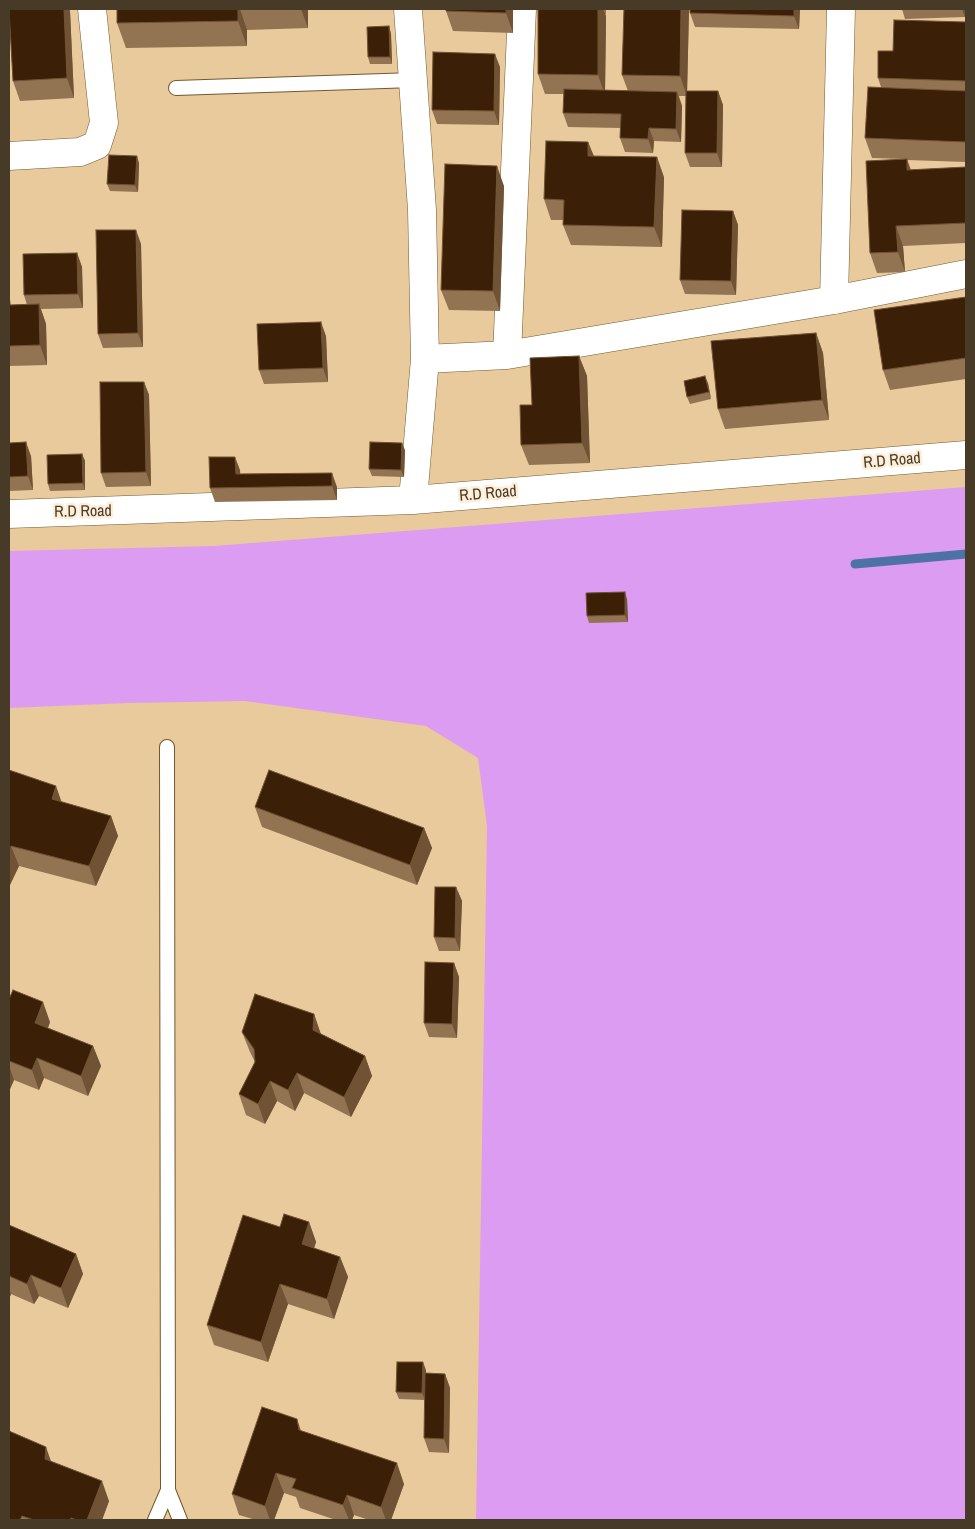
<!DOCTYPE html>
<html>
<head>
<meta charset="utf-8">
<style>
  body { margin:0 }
  #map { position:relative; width:975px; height:1529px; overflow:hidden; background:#e9ca9c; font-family:"Archivo Narrow",sans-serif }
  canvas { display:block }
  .frame { position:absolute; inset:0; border:10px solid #473b28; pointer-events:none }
</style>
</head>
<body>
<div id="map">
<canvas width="975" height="1529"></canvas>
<div class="frame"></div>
</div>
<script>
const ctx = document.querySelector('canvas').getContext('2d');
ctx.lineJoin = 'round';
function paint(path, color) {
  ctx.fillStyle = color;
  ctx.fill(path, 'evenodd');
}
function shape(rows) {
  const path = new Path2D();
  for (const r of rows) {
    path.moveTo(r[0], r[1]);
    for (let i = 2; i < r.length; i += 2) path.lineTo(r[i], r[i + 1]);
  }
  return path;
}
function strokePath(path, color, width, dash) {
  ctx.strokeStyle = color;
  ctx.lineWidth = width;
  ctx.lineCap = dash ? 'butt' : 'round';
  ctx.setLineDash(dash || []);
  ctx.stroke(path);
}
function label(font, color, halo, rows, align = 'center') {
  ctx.font = font + ' "Archivo Narrow",sans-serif';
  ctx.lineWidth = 5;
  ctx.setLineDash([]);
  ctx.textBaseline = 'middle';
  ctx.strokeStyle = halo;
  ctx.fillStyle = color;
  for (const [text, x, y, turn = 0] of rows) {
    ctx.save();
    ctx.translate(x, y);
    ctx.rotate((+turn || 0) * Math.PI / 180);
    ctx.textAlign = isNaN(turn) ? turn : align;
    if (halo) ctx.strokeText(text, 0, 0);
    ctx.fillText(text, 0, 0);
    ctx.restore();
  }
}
paint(shape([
  [966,487,966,1520,476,1520,487,826,478,758,426,726,245,701,128,703,9,708,9,551,214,546]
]), '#dc9cf1');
strokePath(shape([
  [855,564,966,554]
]), '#4d72a8', 9);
const service = shape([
  [176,88,414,80],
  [167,747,168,1490,180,1520],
  [155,1520,168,1490]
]);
const minor = shape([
  [408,9,422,210,425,359,413,500],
  [9,156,80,152,97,145,104,123,92,9],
  [834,300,841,9],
  [507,355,522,9],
  [425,359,507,355,834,300,966,274],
  [9,514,413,500,966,455]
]);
strokePath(service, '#73582d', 16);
strokePath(minor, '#73582d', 29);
strokePath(service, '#fff', 14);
strokePath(minor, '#fff', 28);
paint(shape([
  [9,9,69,9,70,11,74,98,20,101,13,81],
  [117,9,308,9,308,28,247,30,247,46,126,48,117,23],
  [513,9,513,33,453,31,446,11],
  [538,9,606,9,606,14,605,14,606,16,605,90,628,91,622,75,624,9,689,9,687,91,718,91,723,105,722,167,690,167,685,153,686,96,679,96,682,106,681,142,654,141,653,153,625,152,620,138,620,128,568,127,563,113,564,94,545,94,538,74],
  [800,9,799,29,695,27,690,13],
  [902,9,965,9,965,17,905,19],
  [966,22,966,162,907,160,910,170,966,167,966,243,903,246,905,272,877,273,870,253,904,159,872,158,865,138,881,87,878,78,893,51],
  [389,26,391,34,392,64,370,64,368,57],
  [500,67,499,125,437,124,432,110],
  [588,142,594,156,664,177,662,247,571,245,563,225,564,220,551,220,544,199],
  [139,163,138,192,110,191,107,184],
  [504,186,500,311,449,310,441,290],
  [733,211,738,225,736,295,685,294,680,280],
  [141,244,143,347,103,348,98,334],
  [77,253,82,267,83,308,41,309,46,324,47,365,9,366,9,290,10,305,27,305,24,295],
  [966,297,966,379,890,390,883,370],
  [816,333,823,353,829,420,725,429,718,409],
  [326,336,328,382,264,384,259,370],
  [579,356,587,376,590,463,529,465,521,445,532,405],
  [144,382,149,395,151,486,106,487,101,473],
  [708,383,711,399,690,404,687,397],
  [9,443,31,456,33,490,9,491],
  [405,450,404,477,372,476,369,469],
  [82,454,85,461,85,490,50,491,48,484],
  [240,470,240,474,337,487,337,500,215,502,210,488],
  [627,599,628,622,589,623,587,616],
  [9,770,61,802,111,816,118,836,96,886,19,866,9,887],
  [255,807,424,828,432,848,417,885,262,827],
  [456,887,462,901,460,951,439,951,434,937],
  [454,963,459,977,457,1038,429,1037,424,1023],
  [9,999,50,1022,48,1028,93,1046,101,1066,88,1096,44,1078,39,1090,14,1080,10,1089,9,1089],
  [314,1014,321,1034,365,1056,372,1076,351,1117,304,1093,295,1111,277,1101,265,1124,246,1115,239,1094,255,1062,250,1052,242,1032],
  [309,1222,316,1242,314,1248,340,1257,348,1277,334,1319,288,1304,268,1362,214,1345,207,1325,280,1227],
  [9,1225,76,1254,83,1274,68,1308,39,1296,34,1304,11,1294,9,1299],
  [426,1370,426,1373,445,1374,450,1388,449,1453,429,1452,424,1438,425,1400,399,1399,396,1392],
  [301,1431,404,1484,391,1520,369,1520,354,1515,352,1520,336,1520,300,1508,296,1497,284,1493,274,1520,256,1520,239,1515,232,1494],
  [51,1462,109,1501,102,1520,9,1520]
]), '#927452');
paint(shape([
  [64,9,69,9,70,11,74,98,67,78],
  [238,9,240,9,247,30,247,46,238,21],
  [301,9,308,9,308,28],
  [506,9,513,9,513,33,506,13],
  [598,9,603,9,606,16,605,95,598,75],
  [681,9,689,9,687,96,680,76],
  [794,9,800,9,799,29,794,16],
  [962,9,965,9,965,17],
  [389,26,391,34,392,64,390,57],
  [495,54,500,67,499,125,494,111],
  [718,91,723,105,722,167,717,153],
  [677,92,682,106,681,142,676,129],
  [649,128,654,141,653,153,648,139],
  [588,142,596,162,588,156],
  [137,156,139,163,138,192,135,185],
  [657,157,664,177,662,247,654,227],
  [907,159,914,179,907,170],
  [497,166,504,186,500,311,493,291],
  [733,211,738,225,736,295,731,281],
  [896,226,903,246,905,272,898,252],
  [136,230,141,244,143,347,138,333],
  [77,253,82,267,83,308,78,294],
  [9,290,11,308,9,303],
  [39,304,46,324,47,365,40,345],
  [321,322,326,336,328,382,323,368],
  [816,333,823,353,829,420,822,400],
  [579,356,587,376,590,463,582,443],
  [705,376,708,383,711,399,709,392],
  [144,382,149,395,151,486,146,472],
  [26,442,31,456,33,490,28,476],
  [402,443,405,450,404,477,401,470],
  [82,454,85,461,85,490,83,483],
  [235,457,240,470,241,488,236,474],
  [332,473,337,487,337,500,332,486],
  [625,592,627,599,628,622,625,615],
  [56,786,63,806,52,799],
  [111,816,118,836,96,886,89,866],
  [424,828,432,848,417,885,410,865],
  [11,846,19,866,9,887,9,851],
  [456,887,462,901,460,951,455,938],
  [454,963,459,977,457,1038,452,1024],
  [43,1002,50,1022,42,1043,35,1023],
  [314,1014,321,1035,313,1030],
  [93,1046,101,1066,88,1096,81,1076],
  [365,1056,372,1076,351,1117,344,1097],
  [37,1058,44,1078,39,1090,32,1070],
  [9,1066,14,1080,10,1089,9,1087],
  [297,1073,304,1093,295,1111,288,1090],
  [270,1081,277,1101,265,1124,258,1104],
  [309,1222,316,1242,309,1264,302,1244],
  [76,1254,83,1274,68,1308,61,1288],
  [340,1257,348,1277,334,1319,327,1299],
  [31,1275,39,1296,34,1304,27,1284],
  [280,1284,288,1304,268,1362,261,1342],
  [9,1288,11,1294,9,1299],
  [423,1362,426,1370,425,1400,422,1393],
  [445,1374,450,1388,449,1453,444,1439],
  [297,1419,304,1440,299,1430],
  [46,1447,53,1467,45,1459],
  [397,1463,404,1484,391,1520,386,1520,381,1507],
  [276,1473,284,1493,274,1520,270,1520,265,1506],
  [102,1481,109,1501,102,1520,87,1520],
  [347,1495,354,1515,352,1520,349,1520,343,1505]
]), '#705234');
const building = shape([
  [9,9,64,9,67,78,13,81,9,9],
  [117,9,238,9,238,21,117,23,117,9],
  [446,9,506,9,506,13,446,11,446,9],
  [538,9,598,9,598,75,538,74,538,9],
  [624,9,681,9,680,76,622,75,624,9],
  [690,9,794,9,794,16,690,13,690,9],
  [894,20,966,22,966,81,878,78,878,51,893,51,894,20],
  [389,26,390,57,368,57,367,27,389,26],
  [433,52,495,54,494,111,432,110,433,52],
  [868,87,966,91,966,142,865,138,868,87],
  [564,89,677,92,676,129,649,128,648,139,620,138,621,114,563,113,564,89],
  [686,91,718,91,717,153,685,153,686,91],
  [546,141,588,142,588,156,657,157,654,227,563,225,564,200,544,199,546,141],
  [109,155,137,156,135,185,107,184,109,155],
  [907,159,907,170,966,167,966,223,896,226,898,252,870,253,866,161,907,159],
  [445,164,497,166,493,291,441,290,445,164],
  [682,210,733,211,731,281,680,280,682,210],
  [96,230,136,230,138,333,98,334,96,230],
  [77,253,78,294,24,295,23,254,77,253],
  [966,297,966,358,883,370,874,310,966,297],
  [39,304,40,345,9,346,9,305,39,304],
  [321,322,323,368,259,370,257,324,321,322],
  [816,333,822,400,718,409,711,341,816,333],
  [579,356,582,443,521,445,520,405,532,405,530,358,579,356],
  [705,376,709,392,687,397,684,381,705,376],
  [100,382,144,382,146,472,101,473,100,382],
  [26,442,28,476,9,477,9,443,26,442],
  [370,442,402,443,401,470,369,469,370,442],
  [82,454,83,483,48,484,47,455,82,454],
  [209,457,235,457,236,474,332,473,332,486,210,488,209,457],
  [625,592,625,615,587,616,586,593,625,592],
  [9,770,56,786,52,799,111,816,89,866,11,846,9,851,9,770],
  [269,770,424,828,410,865,255,807,269,770],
  [435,887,456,887,455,938,434,937,435,887],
  [425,962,454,963,452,1024,424,1023,425,962],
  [13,990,43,1002,35,1023,93,1046,81,1076,37,1058,32,1070,9,1061,9,999,13,990],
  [255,994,314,1014,313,1030,365,1056,344,1097,297,1073,288,1090,270,1081,258,1104,239,1094,255,1062,254,1049,242,1032,255,994],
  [284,1214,309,1222,302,1244,340,1257,327,1299,280,1284,261,1342,207,1325,243,1215,280,1227,284,1214],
  [9,1225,76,1254,61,1288,31,1275,27,1284,9,1276,9,1225],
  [397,1362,423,1362,422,1393,396,1392,397,1362],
  [425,1373,445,1374,444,1439,424,1438,425,1373],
  [262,1407,297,1419,299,1430,397,1463,381,1507,347,1495,343,1505,292,1488,296,1479,276,1473,265,1506,232,1494,262,1407],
  [9,1431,46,1447,45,1459,102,1481,87,1520,77,1520,71,1518,70,1520,34,1520,22,1516,20,1520,9,1520,9,1431]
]);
paint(building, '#3c1f07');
strokePath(building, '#705234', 1);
label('16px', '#473b28', '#feeed7', [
  ["R.D Road",892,461,-5],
  ["R.D Road",488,494,-5],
  ["R.D Road",83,512,-1]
]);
</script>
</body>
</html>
